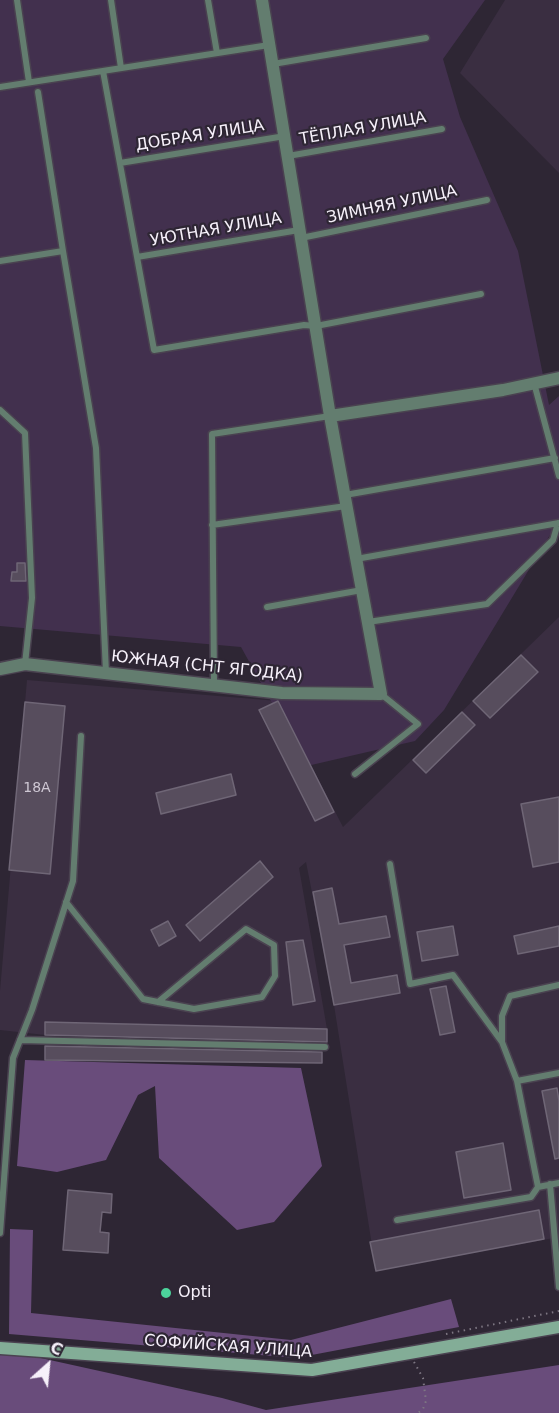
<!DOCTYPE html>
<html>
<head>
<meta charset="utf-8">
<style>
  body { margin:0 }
  #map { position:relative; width:559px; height:1413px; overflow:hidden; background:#2e2634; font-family:"DejaVu Sans",sans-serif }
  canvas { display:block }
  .north { position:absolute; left:18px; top:1335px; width:60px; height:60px; -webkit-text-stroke:4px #2e2634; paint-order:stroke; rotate:27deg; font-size:16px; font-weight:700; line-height:24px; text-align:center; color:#f6f0fa }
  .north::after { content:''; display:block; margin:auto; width:21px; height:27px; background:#f6f0fa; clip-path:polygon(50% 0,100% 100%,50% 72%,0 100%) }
</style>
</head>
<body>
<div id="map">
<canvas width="559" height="1413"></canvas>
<div class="north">С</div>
</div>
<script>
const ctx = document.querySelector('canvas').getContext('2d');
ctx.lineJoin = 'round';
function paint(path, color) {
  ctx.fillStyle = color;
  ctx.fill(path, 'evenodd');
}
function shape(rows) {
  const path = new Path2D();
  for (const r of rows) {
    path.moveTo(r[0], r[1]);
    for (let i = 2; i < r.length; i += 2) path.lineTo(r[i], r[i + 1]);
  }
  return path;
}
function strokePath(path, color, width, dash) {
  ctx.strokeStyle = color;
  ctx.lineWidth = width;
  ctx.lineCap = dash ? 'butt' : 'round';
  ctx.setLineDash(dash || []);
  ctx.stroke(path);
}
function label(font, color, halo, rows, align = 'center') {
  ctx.font = font + ' "DejaVu Sans",sans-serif';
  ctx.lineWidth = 4.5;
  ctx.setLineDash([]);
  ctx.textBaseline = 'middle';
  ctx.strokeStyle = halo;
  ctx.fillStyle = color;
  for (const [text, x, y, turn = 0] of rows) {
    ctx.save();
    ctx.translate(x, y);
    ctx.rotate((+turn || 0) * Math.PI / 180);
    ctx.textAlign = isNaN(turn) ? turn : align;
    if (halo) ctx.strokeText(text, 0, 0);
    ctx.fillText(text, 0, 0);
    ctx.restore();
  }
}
paint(shape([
  [505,0,559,0,559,173,460,73],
  [559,617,559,1237,376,1271,334,1005,306,862,299,868,327,1029,46,1022,45,1035,0,1030,0,991,27,680,278,701,343,827]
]), '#3a2e41');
paint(shape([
  [0,0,485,0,443,59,460,117,518,251,549,405,559,396,559,520,444,710,415,741,307,766,241,647,0,626]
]), '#42304e');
paint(shape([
  [25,1060,301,1068,322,1166,274,1222,237,1230,159,1158,155,1086,138,1095,106,1160,57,1172,17,1166],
  [10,1229,33,1230,31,1313,291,1340,451,1299,459,1327,296,1358,9,1334],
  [0,1349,222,1398,266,1410,559,1365,559,1413,0,1413]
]), '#694c7b');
const building = shape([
  [17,563,25,563,26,581,11,581,12,572,17,572,17,563],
  [521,655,538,672,490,718,473,701,521,655],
  [278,701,334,812,315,821,259,710,278,701],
  [25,702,65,706,50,874,9,870,25,702],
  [462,712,475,725,426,773,413,760,462,712],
  [231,774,236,795,161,814,156,793,231,774],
  [559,797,559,862,533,867,521,804,559,797],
  [260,861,273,877,200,941,186,925,260,861],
  [332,888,339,924,386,916,390,937,344,945,351,983,397,975,400,993,334,1005,313,892,332,888],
  [168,921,176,936,159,946,151,930,168,921],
  [453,926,458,955,422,961,417,932,453,926],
  [559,926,559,946,518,954,514,936,559,926],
  [303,940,315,1001,293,1005,286,942,303,940],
  [446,986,455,1032,440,1035,430,989,446,986],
  [45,1022,327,1029,327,1042,45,1035,45,1022],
  [45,1046,322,1052,322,1063,45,1060,45,1046],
  [557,1088,559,1101,559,1158,555,1159,542,1091,557,1088],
  [503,1143,511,1190,464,1198,456,1152,503,1143],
  [68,1190,112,1194,111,1213,102,1212,100,1232,109,1233,108,1253,63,1250,68,1190],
  [539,1210,544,1239,376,1271,370,1242,539,1210]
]);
paint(building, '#574d5d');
strokePath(building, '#6f6676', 1.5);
const lane = shape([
  [17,0,29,82],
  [111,0,121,68],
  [208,0,217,53],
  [273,64,426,38],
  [103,71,154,350,304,325,316,326,481,294],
  [0,87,269,45],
  [38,92,63,251,96,448,106,673],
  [288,156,442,129],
  [120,163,285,136],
  [301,238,487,200],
  [137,257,299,230],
  [0,261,63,251],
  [534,383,559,476],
  [0,410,25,433,32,598,25,664],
  [345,495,555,458],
  [212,525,346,506],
  [356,559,559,523],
  [267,607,362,590],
  [368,622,487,604,553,540,558,523],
  [214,685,212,434,330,416],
  [355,774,418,724,381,694],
  [390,864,410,984,453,975,502,1042,517,1081],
  [66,902,143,999,158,1002,194,1009,262,997,275,976,274,945,246,929,158,1002],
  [20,1040,325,1047],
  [502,1041,502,1016,510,996,559,985],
  [559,1073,517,1081,538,1187,559,1183],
  [550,1184,559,1287],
  [397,1220,531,1197,538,1187],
  [0,1233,13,1058,32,1010,73,881,81,736]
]);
const street = shape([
  [330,416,503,390,559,378],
  [0,669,25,664,282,693,381,694,330,416,262,0]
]);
const secondary = shape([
  [0,1348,312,1370,559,1327]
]);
strokePath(lane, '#4a4250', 9);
strokePath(street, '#4a4250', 15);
strokePath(secondary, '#4a4250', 15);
strokePath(shape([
  [446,1334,559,1311],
  [414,1362,423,1378,426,1401,423,1409,418,1413]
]), '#7e7783', 2, [1.5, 4.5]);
strokePath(lane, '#637d6f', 6);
strokePath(street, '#637d6f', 12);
strokePath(secondary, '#83ad97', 12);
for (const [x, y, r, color] of [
  [166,1293,6,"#4cd39b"]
]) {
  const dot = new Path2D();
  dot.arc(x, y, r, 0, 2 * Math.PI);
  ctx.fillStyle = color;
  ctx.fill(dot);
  strokePath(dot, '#2e2634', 2);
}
label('14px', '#cec7d3', null, [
  ["18А",37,788]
]);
label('16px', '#f6f0fa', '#2e2634', [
  ["ТЁПЛАЯ УЛИЦА",363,129,-10],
  ["ДОБРАЯ УЛИЦА",200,136,-9],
  ["ЗИМНЯЯ УЛИЦА",392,205,-12],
  ["УЮТНАЯ УЛИЦА",216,230,-10],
  ["ЮЖНАЯ (СНТ ЯГОДКА)",207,667,6],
  ["СОФИЙСКАЯ УЛИЦА",228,1347,4]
]);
label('16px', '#f6f0fa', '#2e2634', [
  ["Opti",178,1293]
], 'left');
</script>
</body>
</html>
